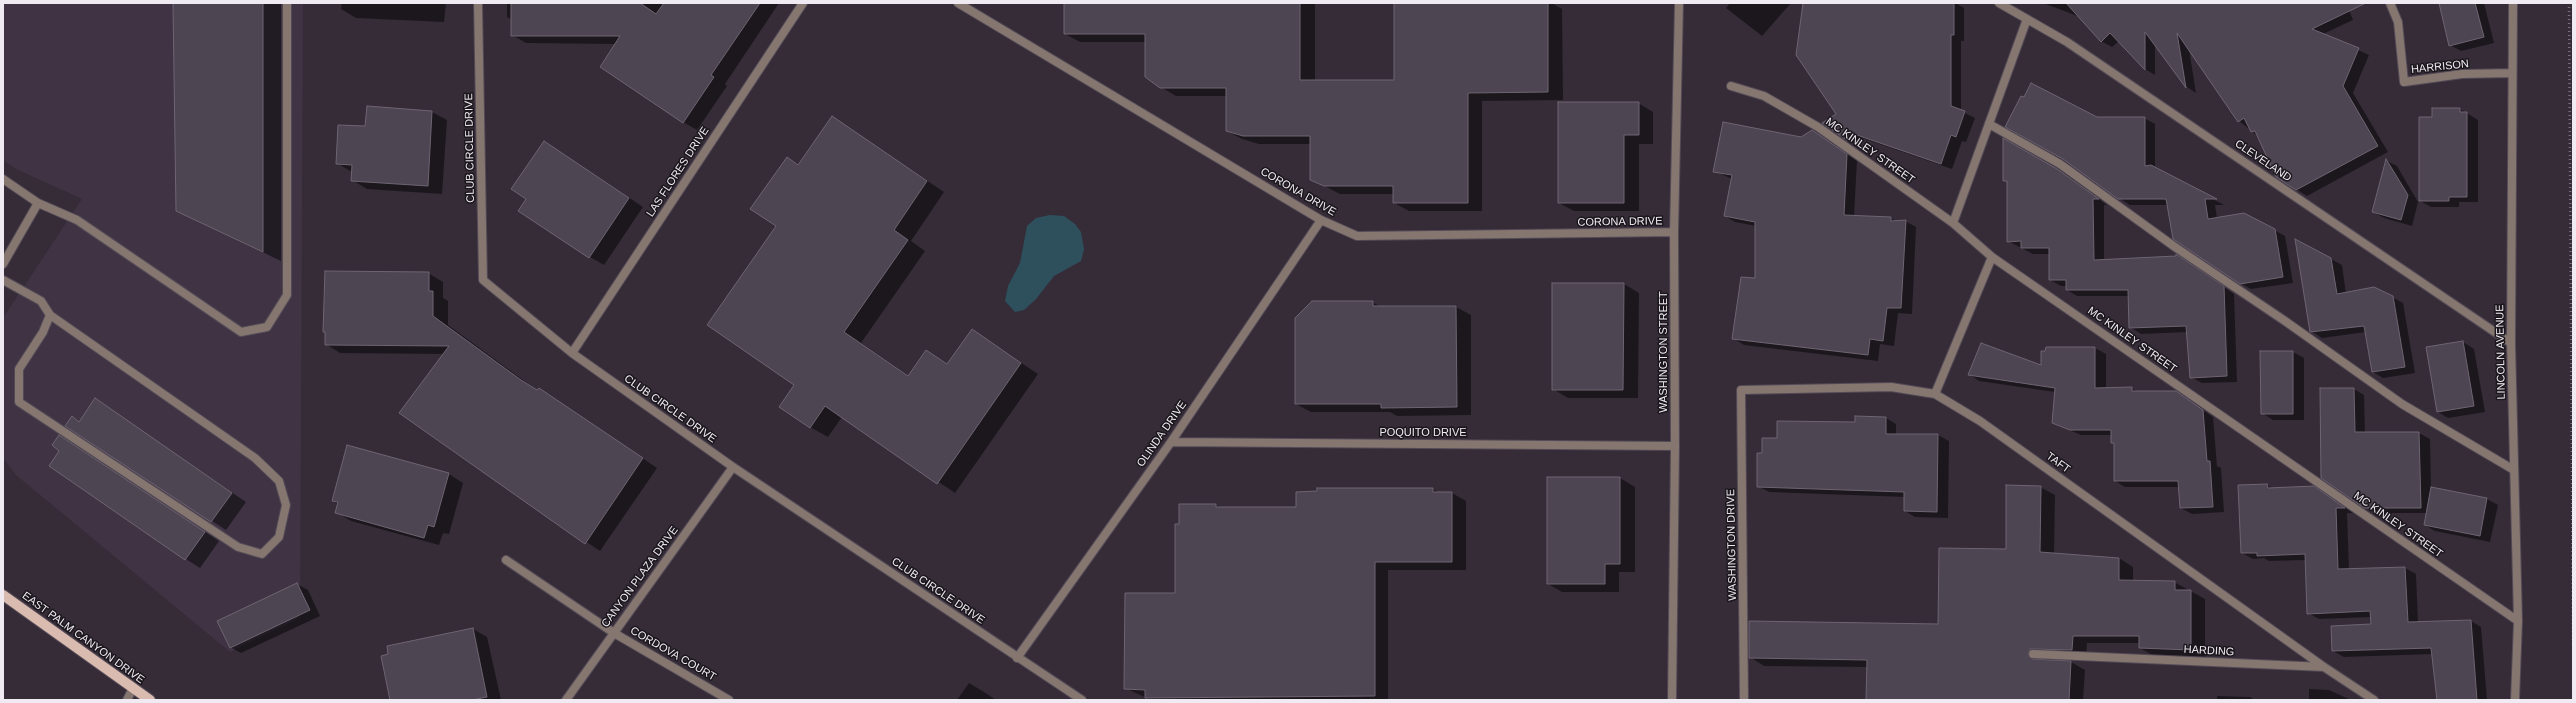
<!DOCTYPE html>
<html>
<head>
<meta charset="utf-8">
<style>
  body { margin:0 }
  #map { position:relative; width:2576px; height:703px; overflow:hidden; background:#352c38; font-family:Helvetica,sans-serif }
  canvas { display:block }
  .frame { position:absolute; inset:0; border:4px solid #f0eaf2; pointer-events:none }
</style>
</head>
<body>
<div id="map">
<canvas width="2576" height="703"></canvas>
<div class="frame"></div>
</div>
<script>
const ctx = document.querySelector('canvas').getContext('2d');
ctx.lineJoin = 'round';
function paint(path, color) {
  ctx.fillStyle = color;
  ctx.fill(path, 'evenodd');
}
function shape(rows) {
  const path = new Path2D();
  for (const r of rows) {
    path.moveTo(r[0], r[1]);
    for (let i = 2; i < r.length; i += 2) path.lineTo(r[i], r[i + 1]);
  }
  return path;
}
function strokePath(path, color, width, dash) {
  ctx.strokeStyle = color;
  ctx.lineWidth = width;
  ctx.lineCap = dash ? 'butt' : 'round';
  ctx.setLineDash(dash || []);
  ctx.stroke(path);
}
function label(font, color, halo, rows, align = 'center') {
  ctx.font = font + ' Helvetica,sans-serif';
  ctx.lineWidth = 3;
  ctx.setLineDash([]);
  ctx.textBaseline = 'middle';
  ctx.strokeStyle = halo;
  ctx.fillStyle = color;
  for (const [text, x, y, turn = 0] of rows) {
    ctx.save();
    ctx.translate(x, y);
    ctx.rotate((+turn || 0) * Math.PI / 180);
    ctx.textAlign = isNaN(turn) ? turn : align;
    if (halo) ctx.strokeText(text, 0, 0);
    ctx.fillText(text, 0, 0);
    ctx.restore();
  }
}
paint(shape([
  [3,3,303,3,300,618,230,652,16,475,3,458,3,318,82,199,16,169,3,160]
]), '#3f3344');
paint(shape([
  [1050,215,1064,216,1075,224,1081,232,1084,249,1081,261,1054,276,1036,299,1024,310,1015,312,1005,301,1008,286,1020,263,1027,226,1036,218]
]), '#2e505d');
paint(shape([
  [174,3,281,3,281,261,177,211],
  [342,3,446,3,444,22,356,18,341,9],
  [507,3,779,3,725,84,727,86,697,130,683,122,617,44,526,43,512,35,512,20,507,17],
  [1065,3,1315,3,1315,81,1395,81,1395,3,1552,3,1562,9,1563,100,1482,101,1482,211,1409,211,1394,203,1394,194,1340,194,1311,179,1311,144,1259,144,1242,139,1227,131,1227,96,1176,96,1161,87,1146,42,1080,42,1065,34],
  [1730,3,1791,3,1762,36,1726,8],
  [1804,3,1955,3,1964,8,1964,41,1961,41,1961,111,1975,118,1966,142,1962,141,1952,169,1859,137,1858,146,1824,123,1838,115],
  [2043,3,2346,3,2353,20,2323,34,2369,55,2353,93,2388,152,2307,196,2296,189,2258,136,2239,121,2189,49,2196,93,2187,87,2155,44,2155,75,2145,69,2119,41,2112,47,2101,41,2080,17],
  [2440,3,2484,3,2494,43,2461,51,2450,45],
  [1638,103,1653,112,1653,144,1639,144,1639,211,1574,211,1559,203],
  [367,107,432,112,447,120,442,194,367,189,352,180,352,172,337,163,366,127],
  [2460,109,2478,120,2478,202,2459,202,2459,207,2431,207,2420,201],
  [832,117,944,192,911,241,925,251,861,343,909,376,927,351,948,364,972,330,1038,374,955,493,842,417,828,437,810,427,796,385,777,226,787,158,799,165],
  [2097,118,2144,118,2155,124,2155,168,2224,205,2215,205,2217,218,2274,230,2285,236,2293,283,2251,289,2240,283,2168,205,2130,205,2119,198],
  [1812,131,1857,161,1854,216,1891,218,1897,222,1905,221,1916,227,1912,314,1898,313,1894,346,1880,344,1878,361,1744,345,1733,338,1756,279,1756,226,1735,222,1725,216,1732,179,1715,171,1801,138],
  [2004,140,2068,176,2107,205,2104,205,2104,260,2186,261,2234,294,2237,382,2202,383,2191,377,2188,332,2141,334,2130,327,2129,296,2077,296,2067,290,2067,286,2061,286,2050,280,2050,254,2033,254,2008,241,2008,182,2004,180],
  [559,151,643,207,604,265,590,257,527,199],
  [2387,161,2397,166,2418,202,2412,226,2384,218,2373,212],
  [2331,259,2342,265,2346,294,2392,297,2403,303,2415,373,2383,378,2373,372,2366,332,2322,338,2311,331],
  [428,273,443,282,443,298,448,301,448,325,538,391,539,389,554,398,657,468,600,551,455,453,401,413,444,354,340,353,326,344],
  [1624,284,1639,293,1638,398,1568,398,1553,389],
  [1372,302,1381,307,1456,307,1471,315,1471,415,1397,416,1390,412,1311,412,1296,404],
  [2463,342,2474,349,2485,412,2448,418,2438,412],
  [2095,348,2106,354,2106,389,2131,388,2139,392,2176,392,2213,417,2217,466,2221,468,2224,512,2192,514,2181,508,2180,487,2125,487,2115,481,2115,444,2112,442,2112,435,2081,435,2053,423,2055,392,1979,381,1969,374,2042,366],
  [2261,352,2293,352,2304,358,2304,420,2273,420,2262,413],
  [2354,389,2364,395,2365,433,2419,433,2430,439,2431,488,2487,499,2498,505,2490,542,2435,531,2425,525,2427,513,2376,513,2322,478],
  [95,400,246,502,226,530,66,426,72,417,80,422],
  [1886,418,1896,424,1896,435,1938,435,1949,441,1948,518,1915,517,1905,511,1905,497,1769,492,1758,486,1763,454,1778,439],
  [59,436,219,541,200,568,186,559],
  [449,474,463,483,449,534,443,533,439,545,351,521,336,512,338,504,333,501],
  [1620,478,1635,487,1635,572,1619,572,1619,592,1562,592,1548,584],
  [2267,485,2274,489,2325,494,2353,513,2347,513,2349,570,2405,568,2416,574,2418,622,2471,621,2481,627,2487,700,2438,700,2433,654,2344,657,2333,651,2372,625,2372,617,2319,619,2308,613,2306,560,2269,561,2264,558,2253,559,2242,553],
  [2040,487,2055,495,2054,554,2119,558,2133,567,2133,581,2174,582,2205,599,2205,657,2154,656,2140,648,2140,643,2087,643,2086,658,2045,657,2043,661,2071,662,2085,670,2083,700,1867,700,1867,667,1764,666,1750,657,1939,625,2007,550],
  [1318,489,1433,489,1439,493,1452,493,1466,501,1466,570,1388,570,1388,700,1151,700,1125,688,1176,594,1180,525,1216,505,1221,508,1297,508,1318,492],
  [297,584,308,590,320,616,241,653,230,647],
  [473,629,487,637,501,700,391,700],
  [969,683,984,692,996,700,957,700],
  [2309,689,2329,690,2351,700,2309,700],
  [2217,696,2250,697,2254,700,2217,700]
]), '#0007');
const building = shape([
  [173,3,263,3,263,252,176,211,173,3],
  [511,3,640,3,656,14,664,3,760,3,711,75,714,77,683,123,600,67,620,36,511,36,511,3],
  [1064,3,1300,3,1300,80,1394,80,1394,3,1548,3,1548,92,1468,93,1468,203,1393,203,1393,186,1324,186,1310,180,1310,136,1243,136,1226,131,1226,88,1160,88,1145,77,1145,34,1064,34,1064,3],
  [1803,3,1954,3,1954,35,1951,35,1951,106,1965,111,1956,137,1951,135,1941,164,1848,132,1848,141,1822,123,1836,114,1796,55,1803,3],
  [2066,3,2366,3,2312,29,2359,48,2343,86,2378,146,2296,190,2276,177,2255,131,2251,132,2244,118,2238,122,2177,33,2186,88,2145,32,2145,70,2110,33,2101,42,2066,3],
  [2439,3,2475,3,2484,37,2449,46,2439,3],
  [2031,83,2097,117,2145,117,2145,166,2151,165,2217,199,2205,199,2208,219,2244,213,2275,229,2283,277,2240,284,2173,239,2166,199,2118,199,2063,159,2005,127,2021,96,2024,97,2031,83],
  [1558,102,1639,102,1639,135,1624,135,1624,203,1558,203,1558,102],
  [367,106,432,111,428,186,351,181,352,165,336,164,338,125,365,126,367,106],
  [2432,108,2460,108,2460,112,2467,112,2467,197,2449,197,2449,201,2419,201,2419,117,2432,117,2432,108],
  [832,116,927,181,894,230,908,240,844,332,908,376,926,350,947,364,972,329,1021,363,937,484,825,406,810,428,779,407,794,385,707,325,776,226,750,209,787,157,798,165,832,116],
  [1723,122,1801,137,1812,130,1847,154,1844,215,1891,217,1891,221,1906,220,1901,308,1887,308,1883,341,1870,339,1868,355,1732,339,1741,277,1755,278,1755,222,1724,216,1732,175,1713,172,1723,122],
  [2003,138,2057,169,2099,199,2093,199,2094,260,2176,256,2176,254,2224,286,2227,376,2190,378,2186,326,2129,328,2128,290,2066,290,2066,280,2049,280,2049,248,2021,248,2021,241,2007,242,2007,181,2003,181,2003,138],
  [544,141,629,198,589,258,518,211,526,199,511,189,544,141],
  [2386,159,2408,195,2401,220,2372,212,2386,159],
  [2295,239,2331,258,2337,294,2374,287,2393,296,2405,367,2372,372,2364,326,2310,332,2295,239],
  [325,271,429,272,429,291,433,291,433,316,521,380,537,390,539,388,643,458,585,544,399,413,449,346,325,345,325,332,323,332,325,271],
  [1552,283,1624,283,1623,390,1552,390,1552,283],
  [1312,301,1373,301,1373,306,1456,306,1457,407,1381,408,1381,404,1295,404,1295,318,1312,301],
  [2463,341,2474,406,2437,412,2426,347,2463,341],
  [1981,343,2041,365,2041,351,2045,351,2046,347,2095,347,2095,388,2132,387,2132,391,2176,391,2203,410,2207,461,2210,461,2213,507,2180,508,2178,481,2114,481,2114,443,2111,443,2111,430,2070,430,2052,423,2055,388,1968,375,1981,343],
  [2260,351,2293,351,2293,414,2261,414,2260,351],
  [2320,388,2354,388,2355,432,2419,432,2421,508,2364,508,2321,478,2320,388],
  [95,398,232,493,211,522,65,426,72,416,79,422,95,398],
  [1855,416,1886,417,1886,434,1938,434,1937,512,1904,511,1904,492,1757,487,1757,453,1762,453,1762,438,1777,438,1777,421,1855,422,1855,416],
  [59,435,205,532,185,560,49,466,59,451,52,445,59,435],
  [347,445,449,473,434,527,428,525,424,538,335,513,338,502,332,501,347,445],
  [1547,477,1620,477,1620,564,1605,564,1605,584,1547,584,1547,477],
  [2267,484,2268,488,2314,486,2345,508,2336,508,2338,569,2405,567,2408,622,2471,620,2477,700,2437,700,2431,648,2332,651,2331,626,2371,624,2370,611,2307,614,2305,554,2257,556,2257,553,2241,553,2238,485,2267,484],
  [2006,485,2041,486,2040,552,2119,558,2119,580,2175,581,2175,590,2191,590,2191,650,2139,648,2139,636,2073,636,2072,650,2030,649,2028,654,2032,659,2071,661,2069,700,1866,700,1867,660,1749,658,1749,621,1938,624,1939,548,2006,549,2006,485],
  [2431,487,2487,498,2480,536,2424,525,2431,487],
  [1317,488,1433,488,1433,492,1452,492,1452,562,1375,562,1375,696,1145,698,1145,690,1124,689,1125,593,1175,593,1175,524,1179,524,1179,504,1216,504,1216,507,1296,507,1296,492,1317,491,1317,488],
  [297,583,310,610,230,648,217,621,297,583],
  [473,628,487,697,472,700,390,700,381,656,388,654,387,646,473,628]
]);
paint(building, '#4e4552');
strokePath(building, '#6e6472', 1);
const service = shape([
  [1989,124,2060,164,2175,247,2285,321,2402,404,2514,470],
  [3,179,38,203,77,220,241,332,267,327,287,295,287,3],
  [3,264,38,203],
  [3,280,41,301,50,315,43,332,19,369,19,402,238,547,262,554,279,537,286,505,279,481,255,458,50,315],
  [127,700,133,688]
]);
const minor = shape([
  [478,3,483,280,572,353,733,467,1082,700],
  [958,3,1321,220,1357,236,1674,232],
  [1999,3,2067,42,2511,343],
  [2390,3,2398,22,2404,82,2462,74,2512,73],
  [2513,3,2511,343,2518,621,2515,700],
  [1731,86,1764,96,1818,127,1953,223,1992,257,2518,621],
  [1953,223,2027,19],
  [572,353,803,3],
  [1935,394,1992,257],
  [1171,442,1675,446],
  [506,560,614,633,729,700],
  [2033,654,2324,667,2374,700],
  [1017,658,1171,442,1321,220],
  [566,700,733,467],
  [1672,700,1675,446,1674,232,1679,3],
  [1744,700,1741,390,1891,387,1935,394,1980,421,2324,667]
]);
const primary = shape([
  [3,595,150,700]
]);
strokePath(service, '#534a56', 10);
strokePath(minor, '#534a56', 10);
strokePath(primary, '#534a56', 12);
strokePath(shape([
  [2569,3,2573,646]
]), '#79717b', 2.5, [1, 3]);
strokePath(service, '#857670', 8);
strokePath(minor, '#857670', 8);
strokePath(primary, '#dabbb0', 10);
label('11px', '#f0eaf2', '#1a161c', [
  ["HARRISON",2440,67,-6],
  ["CLUB CIRCLE DRIVE",470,148,-91],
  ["MC KINLEY STREET",1870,151,35],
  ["CLEVELAND",2263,161,34],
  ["LAS FLORES DRIVE",678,172,-57],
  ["CORONA DRIVE",1298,192,30],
  ["CORONA DRIVE",1620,222,-1],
  ["MC KINLEY STREET",2132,340,35],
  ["WASHINGTON STREET",1664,352,-90],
  ["LINCOLN AVENUE",2501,352,-91],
  ["CLUB CIRCLE DRIVE",670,409,35],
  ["POQUITO DRIVE",1423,433],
  ["OLINDA DRIVE",1162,434,-55],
  ["TAFT",2058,463,36],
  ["MC KINLEY STREET",2398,525,35],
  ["WASHINGTON DRIVE",1732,545,-91],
  ["CANYON PLAZA DRIVE",640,577,-54],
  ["CLUB CIRCLE DRIVE",938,591,34],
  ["EAST PALM CANYON DRIVE",83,638,36],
  ["HARDING",2209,651,3],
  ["CORDOVA COURT",673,654,30]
]);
</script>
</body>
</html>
